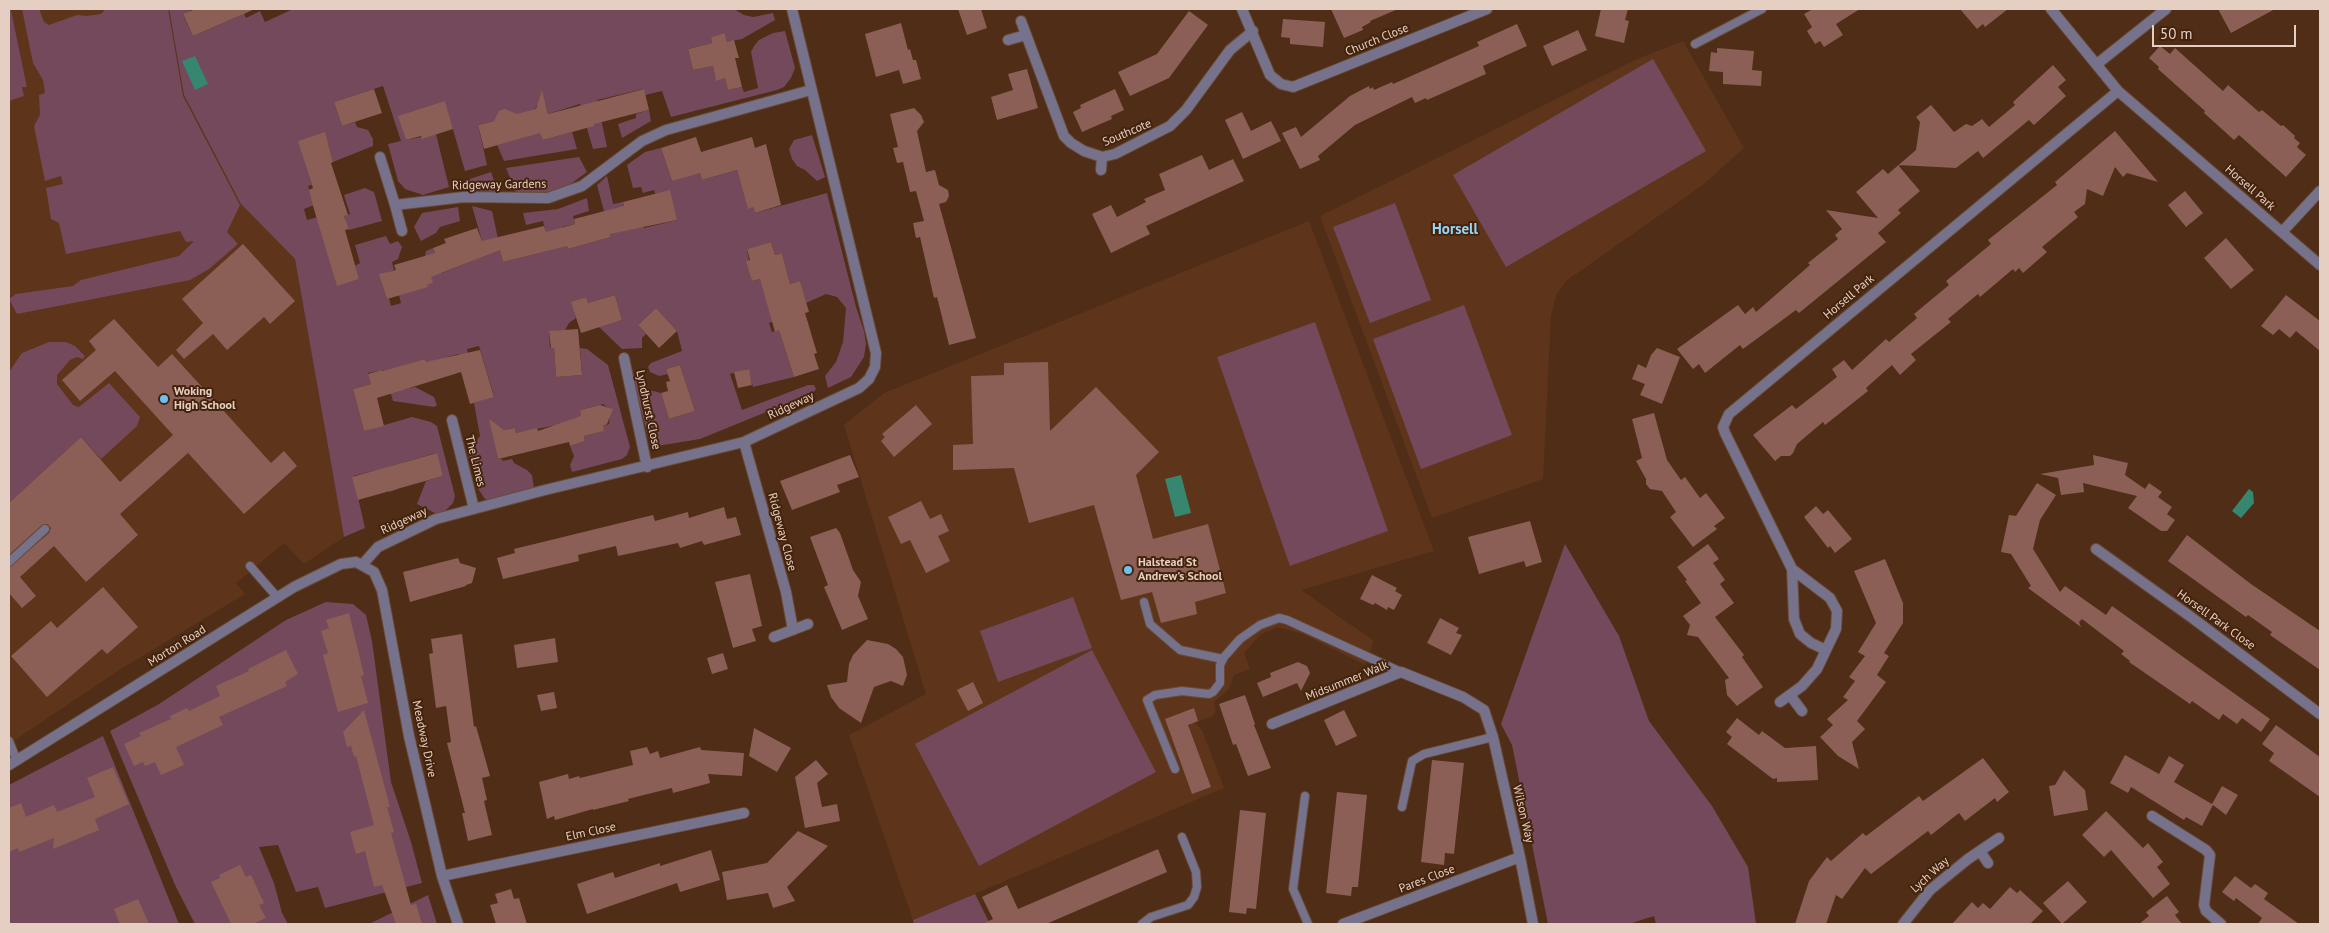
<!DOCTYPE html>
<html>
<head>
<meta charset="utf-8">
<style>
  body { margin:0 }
  #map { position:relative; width:2329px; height:933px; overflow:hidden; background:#4f2d17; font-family:"PT Sans",sans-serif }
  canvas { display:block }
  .frame { position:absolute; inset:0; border:10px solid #e5cfc2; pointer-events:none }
  .scale { position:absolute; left:2152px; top:25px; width:144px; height:22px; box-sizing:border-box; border:2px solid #e5cfc2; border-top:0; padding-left:6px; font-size:15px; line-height:18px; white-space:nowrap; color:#e5cfc2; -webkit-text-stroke:4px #44230d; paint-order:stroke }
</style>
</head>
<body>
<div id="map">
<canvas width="2329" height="933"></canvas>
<div class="frame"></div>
<div class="scale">50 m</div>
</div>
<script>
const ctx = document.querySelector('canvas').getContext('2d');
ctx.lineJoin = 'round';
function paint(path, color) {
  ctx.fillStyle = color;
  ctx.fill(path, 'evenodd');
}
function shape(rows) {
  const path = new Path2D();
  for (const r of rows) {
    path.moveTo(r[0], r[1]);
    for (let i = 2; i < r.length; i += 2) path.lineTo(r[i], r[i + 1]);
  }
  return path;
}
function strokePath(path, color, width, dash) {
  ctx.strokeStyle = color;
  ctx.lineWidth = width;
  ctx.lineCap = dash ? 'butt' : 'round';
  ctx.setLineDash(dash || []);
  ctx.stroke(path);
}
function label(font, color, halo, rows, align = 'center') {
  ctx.font = font + ' "PT Sans",sans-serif';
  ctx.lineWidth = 4;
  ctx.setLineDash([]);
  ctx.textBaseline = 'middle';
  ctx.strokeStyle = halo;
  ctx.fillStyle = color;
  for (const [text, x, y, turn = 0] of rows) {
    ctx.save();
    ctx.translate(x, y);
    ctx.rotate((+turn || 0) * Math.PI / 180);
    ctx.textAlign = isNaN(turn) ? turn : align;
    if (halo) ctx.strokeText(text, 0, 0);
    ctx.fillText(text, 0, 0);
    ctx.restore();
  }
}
paint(shape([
  [169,9,184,95,241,204,295,259,344,537,304,564,284,543,236,583,245,594,121,669,9,744,9,101,24,96,22,87,27,86,11,10],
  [1683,41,1744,148,1704,184,1566,281,1556,295,1551,316,1543,479,1432,518,1320,216,1637,59],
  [1309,221,1434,551,1301,590,1374,641,1365,665,1303,634,1277,627,1260,635,1244,653,1250,669,1234,675,1229,689,1214,702,1216,710,1213,716,1195,723,1202,730,1224,788,913,920,849,735,926,694,844,425,884,393]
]), '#5e351a');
paint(shape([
  [22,9,39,9,44,22,49,25,77,15,87,16,101,14,106,9,168,9,183,96,240,205,227,232,238,244,209,269,190,280,17,314,9,299,16,294,73,286,81,280,179,256,194,241,186,242,180,231,66,254,59,223,51,219,46,188,63,184,61,176,45,181,34,126,40,115,39,95,45,93,43,80,33,63],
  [169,9,189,9,190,11,183,15,193,36,241,15,238,9,242,9,246,18,260,11,265,22,293,9,734,9,744,15,753,17,773,13,775,20,742,39,727,42,725,33,711,37,712,43,688,49,693,70,713,66,716,80,725,78,728,90,742,87,744,92,758,88,751,52,754,46,759,40,773,33,785,31,795,68,791,78,784,87,777,90,671,117,662,91,645,95,643,89,597,100,607,147,593,149,580,104,548,114,546,105,542,103,537,105,535,110,543,140,572,132,577,149,504,161,497,145,529,136,523,113,478,125,487,165,465,171,445,102,399,116,406,140,436,134,449,187,423,195,405,189,398,181,388,144,401,141,383,86,334,102,342,126,355,122,357,127,368,130,373,139,373,146,333,162,328,144,321,134,299,141,312,185,308,186,314,205,304,209,307,220,318,217,337,285,359,279,355,266,360,263,355,245,386,236,390,244,398,241,402,247,398,259,392,262,394,270,380,275,387,299,389,298,391,306,401,303,399,295,432,283,425,256,426,251,433,248,442,273,486,255,472,206,492,211,503,262,550,250,543,221,526,225,523,213,558,209,587,198,589,211,573,216,575,224,562,227,568,249,611,237,597,185,607,176,613,204,623,202,629,229,643,226,644,228,677,220,656,196,654,190,643,193,641,187,633,188,627,165,645,152,661,148,672,181,681,178,699,146,701,152,695,154,702,180,737,170,748,208,753,207,755,213,827,193,856,307,864,331,866,344,864,357,851,377,828,388,825,376,836,362,843,342,846,308,837,297,826,294,806,303,800,281,790,284,782,253,775,255,771,242,747,249,752,281,760,279,775,321,769,323,772,332,804,323,781,336,794,377,753,387,748,369,730,374,742,410,808,385,814,385,816,389,813,393,700,439,651,447,633,380,639,377,643,379,649,390,661,393,669,419,695,411,680,365,666,369,668,374,659,376,650,372,648,367,651,363,682,351,677,331,656,308,638,325,646,334,642,338,642,348,622,349,599,327,622,320,615,295,588,303,586,297,572,302,576,318,569,323,565,330,549,332,550,348,554,348,556,377,582,375,580,348,587,349,608,365,630,447,627,455,622,459,572,472,570,465,574,456,570,446,585,441,584,436,603,431,603,426,609,424,610,408,605,406,604,404,580,410,582,420,516,433,515,428,504,430,501,428,496,429,493,434,498,459,502,459,503,461,512,459,514,463,527,470,532,475,534,489,488,500,485,499,477,487,468,451,480,436,474,403,494,396,479,346,467,349,470,360,461,363,459,354,447,357,450,373,448,377,443,362,428,367,425,359,395,368,401,390,415,387,434,397,437,405,434,407,393,401,384,370,368,373,371,384,353,389,364,431,412,417,431,422,437,426,455,496,453,503,445,511,437,514,417,504,426,481,443,476,436,453,391,466,398,489,389,492,382,469,353,476,365,528,344,537,295,259,241,204,184,95],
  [9,10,11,10,27,87,22,87,24,96,9,101],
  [1653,59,1706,151,1506,267,1453,175],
  [649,110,651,121,622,138,618,124,636,118,636,114],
  [812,135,825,177,817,181,805,170,797,166,792,159,789,149,794,140],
  [579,157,587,172,564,189,545,195,517,195,506,168],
  [491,172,499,194,469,195,467,180],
  [365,188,374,192,382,221,349,230,344,216,350,214,344,195],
  [1395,203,1431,300,1370,323,1333,227],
  [458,207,460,221,440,227,436,233,421,241,414,227,422,213],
  [1464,305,1512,435,1421,469,1373,339],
  [1315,322,1388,531,1290,566,1217,357],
  [49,342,66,342,75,346,85,356,83,359,77,357,70,360,57,375,57,384,73,405,79,407,109,383,140,417,137,426,101,459,81,437,9,503,9,372,22,353],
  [1565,544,1619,636,1649,721,1712,806,1748,867,1756,924,1656,924,1654,916,1629,924,1548,924,1512,745,1501,724],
  [1073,597,1092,648,998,682,980,631],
  [326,602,353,604,366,615,372,641,391,782,411,842,422,883,325,908,318,887,296,892,278,845,259,847,274,883,282,913,288,924,195,924,175,885,110,731,159,704,286,620],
  [1092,650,1156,772,979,866,915,744],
  [103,736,179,924,9,924,9,785],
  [975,894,990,924,914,924,913,920],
  [428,895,437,924,369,924]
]), '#74495b');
paint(shape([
  [195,56,208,84,195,90,182,61],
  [1181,475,1191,513,1175,517,1165,479],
  [2249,489,2253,492,2254,503,2241,518,2232,511]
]), '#368670');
paint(shape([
  [195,9,255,9,193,36,183,14],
  [958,9,981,9,987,28,967,35],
  [1331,9,1398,9,1370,21,1371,22,1362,27,1363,30,1344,38],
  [1601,9,1628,9,1625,20,1629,21,1624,43,1595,36],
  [1813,9,1860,9,1836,24,1843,35,1824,47,1820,41,1815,44,1807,31,1812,27,1804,14],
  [1960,9,2008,9,1985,27,1983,24,1977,29],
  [2218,9,2275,9,2231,33],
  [1189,11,1208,25,1169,78,1130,96,1118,72,1157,54],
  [1283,19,1325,22,1323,47,1290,44,1290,38,1281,37],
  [901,23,908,50,910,49,913,60,916,60,921,79,903,84,899,70,876,77,865,34],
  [1517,24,1527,46,1483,66,1486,74,1427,100,1426,98,1415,103,1412,97,1355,125,1318,156,1320,160,1300,169,1282,133,1296,127,1301,137,1350,96,1369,86,1370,89,1373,87,1374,90,1392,82,1393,84,1479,46,1477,42],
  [1578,30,1587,50,1552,66,1543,46],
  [725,33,727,42,734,40,739,58,735,58,742,87,728,90,725,78,716,81,713,66,693,70,688,49,712,43,711,37],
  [2160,46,2170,54,2175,48,2223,91,2228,85,2259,112,2262,110,2281,126,2283,125,2295,136,2294,138,2300,143,2297,147,2306,155,2286,177,2239,135,2234,140,2204,113,2205,111,2158,69,2159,67,2149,58],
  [1717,48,1754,51,1752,70,1762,71,1761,86,1723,84,1723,72,1709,71,1711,52,1717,53],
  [2053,65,2066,80,2058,87,2066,96,2034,125,2029,120,1983,158,1978,151,1956,168,1898,165,1920,191,1898,210,1901,213,1878,233,1886,242,1799,313,1796,310,1743,349,1740,345,1705,373,1699,364,1693,369,1677,349,1738,305,1745,314,1753,307,1756,312,1810,265,1808,263,1838,239,1835,235,1842,229,1826,210,1878,218,1856,192,1883,169,1888,174,1916,150,1920,122,1916,117,1931,105,1954,132,1966,124,1972,126,1982,119,1989,127,2015,105,2013,102],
  [1027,69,1038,108,997,120,991,97,1013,90,1008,74],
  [374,89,382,113,342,126,334,102],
  [644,89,649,110,594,124,594,126,543,140,540,133,484,149,478,125,494,121,499,111,505,109,517,114,536,109,542,90,548,114],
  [1115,89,1124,110,1111,116,1112,119,1082,132,1073,112,1081,108,1080,105],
  [445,101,453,129,422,139,421,136,406,140,398,116],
  [914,108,921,115,924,122,917,131,926,172,935,170,939,185,948,190,949,196,946,202,939,204,976,338,949,345,937,297,934,298,920,237,916,238,913,223,924,221,916,191,910,192,903,162,897,163,893,148,898,147,890,114],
  [1242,112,1251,131,1271,121,1281,141,1243,159,1225,120],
  [2115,131,2158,182,2127,173,2123,177,2115,167,2103,196,2087,189,2085,204,2074,212,2078,217,2042,247,2047,252,2023,273,2019,268,2015,272,2013,269,1980,297,1978,294,1948,319,1951,322,1911,354,1916,360,1900,375,1892,365,1866,388,1868,391,1825,425,1823,422,1797,444,1793,453,1790,456,1781,456,1775,461,1753,435,1792,405,1796,409,1837,377,1832,369,1844,360,1852,370,1886,339,1889,342,1917,318,1914,314,1949,285,1946,281,1991,244,1988,240,2057,185,2055,182],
  [325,132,333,162,331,163,348,215,344,216,349,229,345,230,359,279,337,286,313,206,309,190,313,188,298,141],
  [696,137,701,152,752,137,755,148,766,144,781,205,755,213,753,207,748,209,737,170,702,180,700,173,672,181,661,148],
  [1202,155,1209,170,1233,159,1244,181,1146,226,1150,234,1111,253,1092,214,1111,205,1117,217,1146,202,1144,199,1165,190,1159,174],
  [670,190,677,220,610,234,611,237,568,249,567,246,503,262,500,250,431,277,433,283,427,285,428,287,387,299,379,274,396,270,394,265,435,253,433,248,446,243,444,239,477,228,482,241,544,226,546,232,575,224,574,219,624,206,623,202],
  [2185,191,2203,213,2186,227,2168,205],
  [2226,238,2254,270,2231,289,2204,258],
  [771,242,775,255,782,253,790,284,800,281,809,312,805,313,817,353,814,354,819,369,794,377,779,330,775,332,760,279,752,281,746,261,750,260,747,249],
  [243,244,295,301,270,324,264,317,227,350,213,334,184,359,176,350,203,323,182,299],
  [615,295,622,320,581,333,571,302,586,297,588,303],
  [2286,295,2320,321,2320,351,2296,331,2290,338,2279,329,2273,335,2261,326],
  [656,308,677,331,659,348,638,325],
  [114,319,158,367,172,354,271,463,284,451,297,466,244,514,188,453,120,514,138,535,86,582,54,546,20,577,36,596,22,608,9,593,9,567,49,533,51,528,47,524,42,525,9,555,9,503,81,437,120,482,173,435,115,371,80,401,62,380,96,350,89,341],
  [578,329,582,375,556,377,554,348,551,348,549,331],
  [1657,348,1680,357,1662,404,1640,395,1645,384,1632,379,1638,364,1646,368,1651,355],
  [480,350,494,397,470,404,461,372,377,398,384,426,364,431,353,389,371,384,368,374,382,370,383,371,425,359,426,362],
  [1048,362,1050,431,1096,387,1159,452,1136,475,1153,539,1208,524,1226,593,1195,602,1197,614,1161,623,1152,592,1121,600,1094,505,1029,523,1014,468,953,470,953,445,973,444,971,376,1004,375,1004,363],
  [680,365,695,411,669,419,661,393,668,391,666,382,670,381,666,369],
  [749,369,752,385,738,388,734,372],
  [600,405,613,409,607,424,603,426,604,431,584,436,585,441,570,446,569,442,498,459,489,419,504,430,515,428,516,433,537,428,538,431,581,416,580,410],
  [916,405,932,424,894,457,881,441,885,437,882,434],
  [1654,413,1667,460,1681,480,1685,477,1700,498,1706,493,1725,518,1714,526,1717,529,1693,547,1670,517,1676,512,1662,491,1650,489,1646,484,1646,479,1636,461,1642,458,1632,419],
  [437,453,443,476,358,500,352,477],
  [850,455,859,477,837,485,840,492,792,510,780,481],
  [2093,455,2128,463,2125,475,2145,489,2149,483,2162,492,2158,497,2172,507,2167,514,2175,520,2167,531,2161,531,2128,508,2137,496,2083,483,2084,492,2061,495,2058,478,2040,474,2094,465],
  [2037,483,2056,495,2040,520,2033,549,2060,592,2065,586,2106,615,2112,606,2270,719,2261,732,2242,718,2237,724,2223,714,2219,720,2192,701,2190,704,2129,662,2130,661,2121,654,2124,651,2082,619,2079,622,2081,627,2028,588,2031,586,2011,554,2001,552,2009,515,2016,516],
  [921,501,930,519,941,514,949,531,938,536,950,561,926,573,910,540,901,544,888,517],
  [1816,506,1823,514,1828,510,1852,539,1835,553,1830,546,1828,548,1804,517],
  [724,507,727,519,736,517,741,535,704,545,702,541,680,548,678,543,618,556,616,546,578,555,579,561,503,579,497,558,515,553,514,549,653,515,655,521,688,512,689,518],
  [1530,521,1542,562,1526,567,1524,561,1479,574,1468,537],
  [836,528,840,533,853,570,861,582,858,596,868,619,842,630,824,587,828,585,810,537],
  [2187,535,2251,584,2320,631,2320,670,2270,635,2272,632,2248,615,2246,617,2168,561],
  [1708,544,1719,559,1713,563,1725,580,1720,584,1734,603,1715,617,1744,655,1742,657,1763,687,1737,706,1727,695,1725,680,1729,678,1698,637,1687,635,1690,625,1683,616,1701,603,1685,581,1687,580,1677,567],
  [458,558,460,563,476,568,472,583,466,585,466,586,410,602,403,572],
  [1885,559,1903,603,1903,623,1884,653,1889,656,1877,675,1886,682,1857,721,1865,729,1852,742,1859,769,1838,756,1820,737,1833,725,1827,719,1848,700,1843,697,1855,681,1849,677,1865,656,1858,652,1876,623,1854,571],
  [750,574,762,626,752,629,756,641,733,648,715,582],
  [1372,575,1397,588,1395,591,1402,595,1394,610,1388,607,1387,610,1375,603,1373,605,1360,599],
  [103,587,138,627,107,654,102,649,47,697,11,656,51,621,57,628],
  [349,613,364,675,361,676,368,703,338,712,323,655,328,653,321,631,329,628,326,620],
  [1440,618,1459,628,1456,633,1462,635,1451,655,1427,643],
  [462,634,474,727,476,726,490,776,482,778,487,800,484,801,492,835,468,841,462,813,465,813,447,743,451,742,446,706,436,708,429,654,433,653,431,639],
  [555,638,558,662,517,668,514,645],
  [867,640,888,644,896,649,903,657,907,675,903,686,891,681,874,687,861,723,839,708,831,697,827,685,847,682,849,664,853,655],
  [286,650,298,674,285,682,287,686,219,717,223,725,176,747,184,765,161,775,155,762,145,766,143,762,134,766,124,744,141,736,139,733,171,719,170,716,187,708,189,711,220,696,216,686,249,671,248,669],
  [723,653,728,669,712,674,707,658],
  [1298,662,1307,666,1310,673,1301,691,1297,683,1263,697,1257,683,1271,677,1270,673],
  [973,682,983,703,968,711,957,690],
  [554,692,557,708,541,711,537,695],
  [1245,695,1255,724,1254,725,1271,768,1248,776,1236,744,1233,745,1219,704],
  [1194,708,1198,721,1188,725,1211,787,1192,794,1165,719],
  [364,710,390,807,387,807,394,832,391,833,411,905,416,904,422,924,396,924,382,885,374,887,365,851,356,854,350,832,374,825,356,756,354,757,351,746,347,747,343,732],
  [1344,710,1357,736,1336,746,1324,720],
  [1737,718,1759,735,1762,731,1785,748,1816,746,1818,780,1777,782,1777,778,1773,779,1727,744,1732,737,1726,732],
  [2276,725,2320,757,2320,797,2269,761,2274,753,2262,744],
  [754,728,791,748,777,772,749,756],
  [647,747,650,754,658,751,660,758,700,747,701,750,744,753,742,776,708,774,710,783,673,793,672,788,628,799,629,801,593,810,593,809,555,820,554,816,547,819,539,782,568,774,569,779,579,776,580,778,633,765,630,751],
  [2125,755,2159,774,2169,756,2184,765,2174,782,2212,804,2222,786,2238,795,2226,815,2213,805,2202,826,2186,817,2184,820,2131,787,2128,793,2110,783],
  [1983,758,2009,792,1997,802,1995,798,1965,821,1959,813,1931,835,1928,831,1871,874,1865,868,1842,899,1836,895,1826,924,1795,924,1809,881,1827,857,1831,861,1863,833,1866,836,1919,796,1923,801],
  [816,760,828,774,817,783,822,807,837,804,840,821,805,828,795,777],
  [1432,760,1464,763,1454,854,1445,853,1444,865,1421,862],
  [113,767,129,804,95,819,99,830,53,849,54,838,19,852,18,848,9,852,9,808,21,803,26,817,54,805,57,812,95,797,87,778],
  [2064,770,2085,790,2088,810,2054,816,2049,786,2055,785],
  [1337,792,1367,795,1358,887,1352,887,1351,896,1326,893],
  [1240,810,1266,813,1256,909,1247,908,1246,914,1229,912],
  [2106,811,2143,848,2148,843,2163,862,2157,867,2170,884,2153,898,2111,850,2104,857,2082,835],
  [798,831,828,846,787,887,795,901,773,908,768,893,727,900,722,872,767,863],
  [1158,849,1167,872,1046,924,982,924,993,919,982,897,1007,885,1018,909],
  [711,850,720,880,680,892,677,883,587,914,577,884,613,872,615,878,660,863,660,866],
  [240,865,246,877,251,875,264,903,259,905,266,918,253,924,231,924,211,882,220,878,219,875],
  [2235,876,2251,888,2255,884,2268,893,2264,899,2299,924,2258,924,2262,918,2236,898,2234,901,2222,892],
  [2068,881,2087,902,2062,924,2043,903],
  [2010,887,2017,893,2020,890,2043,911,2030,924,1952,924,1972,902,1978,908,1983,903,1990,909],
  [511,889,514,899,519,898,527,924,496,924,490,905,498,903,495,894],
  [2167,896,2179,912,2175,915,2182,924,2139,924,2149,916,2146,912],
  [138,899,149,924,120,924,114,909]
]), '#8b5f55');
const lane = shape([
  [1695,44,1762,9],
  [9,562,45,529],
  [250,566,277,597],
  [1144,602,1150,624,1180,650,1223,659],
  [9,741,17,761],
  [1175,769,1147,700,1155,695,1182,691,1209,694,1213,692,1220,683,1220,665,1224,657,1240,639,1260,625,1279,618,1287,620,1401,672],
  [1305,796,1293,889,1308,924],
  [1402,807,1412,761,1424,754,1493,737],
  [1142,924,1151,917,1188,905,1194,897,1197,887,1196,872,1182,837]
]);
const street = shape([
  [1242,9,1270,75,1281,84,1293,87,1487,9],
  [2051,9,2118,91,2320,265],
  [1021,21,1064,136,1071,143,1084,151,1102,157,1115,154,1170,126,1186,110,1230,50,1253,31],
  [1008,40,1026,35],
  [2097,64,2166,9],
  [380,157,395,205,464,197,548,198,582,186,642,141,666,130,811,90],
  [1101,170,1102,157],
  [395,205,402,231],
  [2282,232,2320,191],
  [624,358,647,467],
  [452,420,474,509],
  [744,442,786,592,793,630],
  [2096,549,2191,617,2320,714],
  [362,565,378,547,436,519,545,490,744,442,859,388,869,379,875,367,876,353,792,9],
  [1792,569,1794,619,1800,634,1811,643,1826,650],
  [774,637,808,624],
  [1790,695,1802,711],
  [1780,702,1802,686,1817,669,1836,629,1837,611,1830,598,1792,569,1725,433,1723,427,1729,414,2118,91],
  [1272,724,1401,672,1463,697,1484,710,1493,737,1520,857,1533,924],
  [9,765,294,587,341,564,356,562,374,572,382,590,409,736,442,876,458,924],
  [2152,816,2206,850,2210,855,2204,905,2206,911,2221,924],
  [1980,851,1988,863],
  [442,876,744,813],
  [1343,924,1520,857],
  [1903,924,1930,890,1968,859,1999,838]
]);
strokePath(lane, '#6a4a36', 10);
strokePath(street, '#6a4a36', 12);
strokePath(lane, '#76728b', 8);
strokePath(street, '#76728b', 10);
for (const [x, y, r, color] of [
  [164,399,5,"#69c3f1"],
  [1128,570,5,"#69c3f1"]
]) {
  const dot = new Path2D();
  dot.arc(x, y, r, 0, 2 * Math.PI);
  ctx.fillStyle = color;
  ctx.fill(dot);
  strokePath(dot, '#44230d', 2);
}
label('12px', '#e5cfc2', '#44230d', [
  ["Church Close",1377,40,-22],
  ["Southcote",1127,133,-23],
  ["Ridgeway Gardens",499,185,-1],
  ["Horsell Park",2250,188,41],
  ["Horsell Park",1849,297,-40],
  ["Ridgeway",791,406,-25],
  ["Lyndhurst Close",648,410,78],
  ["The Limes",475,461,76],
  ["Ridgeway",404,521,-25],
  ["Ridgeway Close",782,532,75],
  ["Horsell Park Close",2216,620,36],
  ["Morton Road",177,646,-32],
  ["Midsummer Walk",1347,681,-22],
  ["Meadway Drive",424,739,78],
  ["Wilson Way",1523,814,77],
  ["Elm Close",591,832,-12],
  ["Lych Way",1930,875,-42],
  ["Pares Close",1427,879,-21]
]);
label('bold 12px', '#e5cfc2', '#44230d', [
  ["Woking",174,392],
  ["High School",174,406],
  ["Halstead St",1138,563],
  ["Andrew's School",1138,577]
], 'left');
label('bold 15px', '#96d5f7', '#44230d', [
  ["Horsell",1455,230]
]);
</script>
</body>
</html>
